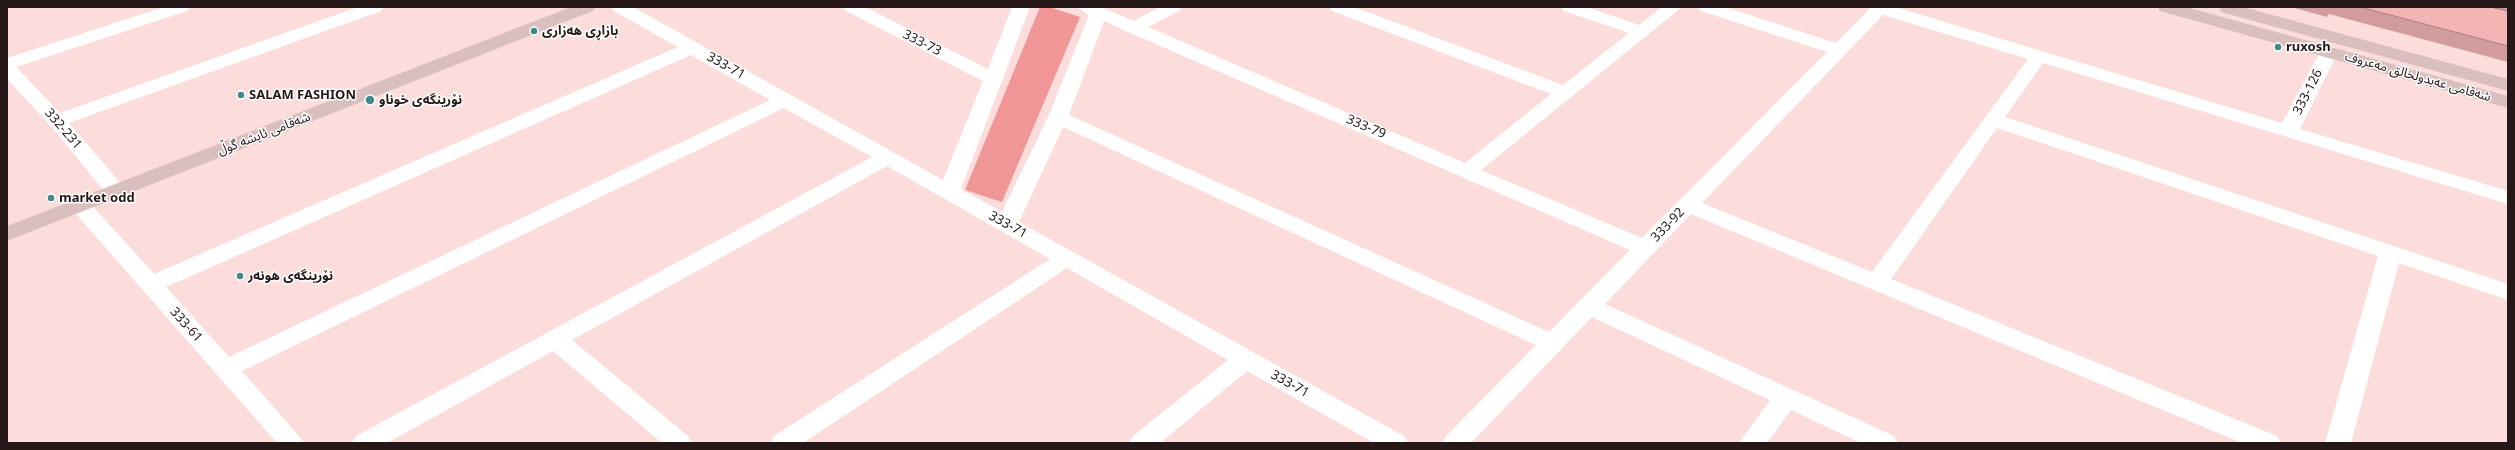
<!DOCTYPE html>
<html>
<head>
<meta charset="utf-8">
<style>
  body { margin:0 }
  #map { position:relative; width:2515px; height:450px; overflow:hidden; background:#fddddb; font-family:"Noto Sans",sans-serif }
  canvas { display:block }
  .frame { position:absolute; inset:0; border:8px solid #261818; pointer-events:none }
</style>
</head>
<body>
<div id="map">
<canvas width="2515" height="450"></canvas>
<div class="frame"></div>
</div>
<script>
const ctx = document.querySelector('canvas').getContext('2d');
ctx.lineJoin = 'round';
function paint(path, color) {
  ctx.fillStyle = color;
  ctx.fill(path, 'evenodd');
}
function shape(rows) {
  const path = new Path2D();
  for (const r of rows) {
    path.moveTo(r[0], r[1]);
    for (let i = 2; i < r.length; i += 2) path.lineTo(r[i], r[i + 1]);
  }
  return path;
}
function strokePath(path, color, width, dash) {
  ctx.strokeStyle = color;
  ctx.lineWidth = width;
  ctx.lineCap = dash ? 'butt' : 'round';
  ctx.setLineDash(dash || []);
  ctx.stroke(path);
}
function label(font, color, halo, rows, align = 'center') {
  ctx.font = font + ' "Noto Sans","Noto Sans Arabic",sans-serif';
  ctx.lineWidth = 3;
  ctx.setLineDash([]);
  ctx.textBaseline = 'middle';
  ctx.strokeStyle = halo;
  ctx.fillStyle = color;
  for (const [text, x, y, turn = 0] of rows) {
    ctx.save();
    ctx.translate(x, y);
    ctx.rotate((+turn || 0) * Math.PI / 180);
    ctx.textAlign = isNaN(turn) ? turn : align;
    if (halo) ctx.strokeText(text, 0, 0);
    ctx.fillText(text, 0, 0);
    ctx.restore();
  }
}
paint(shape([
  [1040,7,1049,7,1080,17,1002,202,965,190]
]), '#f19696');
paint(shape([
  [164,7,190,7,187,11,16,67,60,113,358,7,384,7,381,11,69,123,128,192,125,197,117,198,109,197,50,125,7,79,7,58,164,7],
  [611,7,633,7,943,180,983,81,846,11,843,7,865,7,988,69,1012,7,1030,7,961,189,1002,212,1048,117,1089,15,1077,7,1101,7,1134,21,1160,7,1182,7,1179,11,1148,27,1465,163,1551,94,1332,11,1329,7,1354,7,1563,85,1629,33,1564,11,1561,7,1587,7,1639,25,1662,7,1682,7,1481,170,1642,238,1827,52,1701,11,1698,7,1725,7,1836,43,1871,7,1895,7,2282,123,2320,52,2323,48,2329,46,2335,48,2338,52,2300,129,2508,191,2508,204,2043,63,2005,117,2508,284,2508,300,2399,263,2351,443,2325,443,2378,256,1997,128,1891,279,2277,436,2281,443,2242,443,1691,214,1605,304,1894,436,1898,443,1861,443,1791,410,1767,443,1739,443,1770,400,1592,317,1471,443,1442,443,1446,436,1536,345,1063,127,1019,222,1404,436,1408,443,1374,443,1247,371,1160,443,1129,443,1133,436,1228,360,1067,268,803,443,770,443,774,436,1050,259,887,166,572,340,688,436,692,443,662,443,553,351,387,443,352,443,356,436,872,157,784,108,242,371,305,443,277,443,69,206,72,201,80,200,88,201,154,274,678,47,614,11,611,7],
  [1883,15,2028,59,1872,272,1702,203,1883,15],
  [1104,21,1128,32,1630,250,1549,332,1069,115,1104,21],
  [691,55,770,100,229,357,166,287,691,55]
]), '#fff');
paint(shape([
  [571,7,596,7,593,11,7,241,7,226,571,7],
  [2157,7,2186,7,2508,96,2508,108,2160,11,2157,7],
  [2219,7,2243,7,2508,79,2508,91,2221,12,2219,7]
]), '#d9c0bf');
paint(shape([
  [2291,7,2508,7,2508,62,2329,14,2327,17]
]), '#d19c9b');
const building = shape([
  [2360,7,2490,7,2508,11,2508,46,2360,7]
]);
paint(building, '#f3b5b4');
strokePath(building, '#aa7f7e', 1);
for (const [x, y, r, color] of [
  [534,31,4,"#41898c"],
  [2278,47,4,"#41898c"],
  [241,95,4,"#41898c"],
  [370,100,5,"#41898c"],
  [51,198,4,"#41898c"],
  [240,276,4,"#41898c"]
]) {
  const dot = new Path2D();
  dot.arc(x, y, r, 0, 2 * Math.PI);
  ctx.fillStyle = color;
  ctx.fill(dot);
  strokePath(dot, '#fff', 1.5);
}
label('bold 13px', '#261818', '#fff', [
  ["بازاڕی هەزاری",542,31],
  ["ruxosh",2286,47],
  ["SALAM FASHION",249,95],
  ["نۆرینگەی خوناو",379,100],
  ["market odd",59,198],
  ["نۆرینگەی هونەر",248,276]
], 'left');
label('13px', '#261818', '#fff', [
  ["333-73",922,43,27],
  ["333-71",726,66,29],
  ["شەقامی عەبدولخالق مەعروف",2418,77,16],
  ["333-126",2308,92,-63],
  ["333-79",1366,127,23],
  ["332-231",63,129,49],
  ["شەقامی ئایشە گوڵ",264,134,-21],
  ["333-71",1008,225,29],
  ["333-92",1668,225,-46],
  ["333-61",186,325,48],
  ["333-71",1290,384,29]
]);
</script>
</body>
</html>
